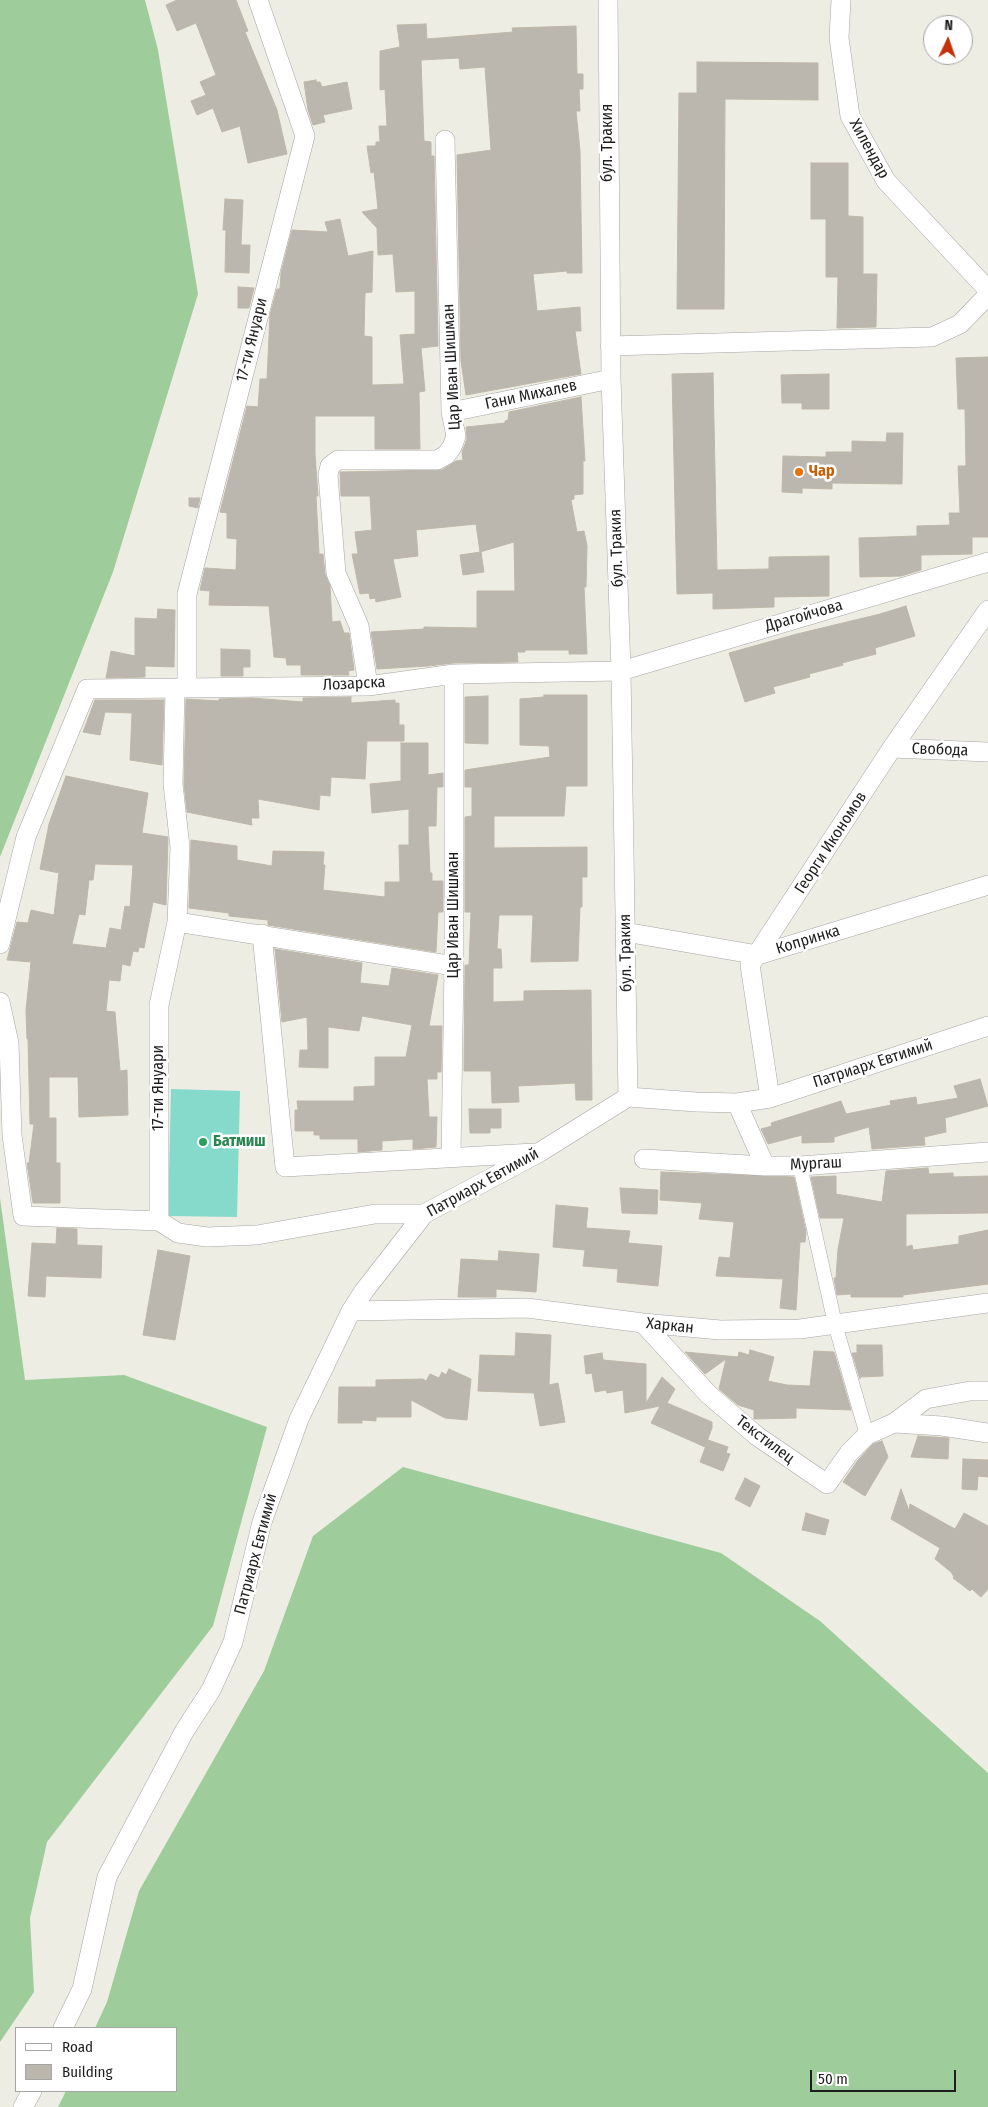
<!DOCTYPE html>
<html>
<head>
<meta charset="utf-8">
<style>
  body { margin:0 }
  #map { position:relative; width:988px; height:2107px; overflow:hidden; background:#eeede4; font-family:"Fira Sans Condensed",sans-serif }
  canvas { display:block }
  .legend { position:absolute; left:15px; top:2027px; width:162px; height:65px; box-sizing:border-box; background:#fff; border:1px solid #a5a5a5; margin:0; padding:6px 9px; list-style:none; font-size:15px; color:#1e1e1e }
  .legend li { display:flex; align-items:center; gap:10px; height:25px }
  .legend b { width:25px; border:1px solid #a5a5a5 }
  .north { position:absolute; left:923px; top:15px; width:50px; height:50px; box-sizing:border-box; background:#fff; border:1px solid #a5a5a5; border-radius:50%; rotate:3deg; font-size:14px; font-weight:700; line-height:20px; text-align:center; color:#1e1e1e }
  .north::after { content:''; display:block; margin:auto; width:18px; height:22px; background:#c2310a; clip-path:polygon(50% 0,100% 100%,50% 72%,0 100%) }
  .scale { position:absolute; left:810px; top:2070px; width:146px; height:22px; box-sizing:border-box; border:2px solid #1e1e1e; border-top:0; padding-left:6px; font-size:15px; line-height:18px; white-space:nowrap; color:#1e1e1e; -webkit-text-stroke:4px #fff; paint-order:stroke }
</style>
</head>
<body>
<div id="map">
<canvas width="988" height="2107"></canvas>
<ul class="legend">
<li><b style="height:6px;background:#fff"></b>Road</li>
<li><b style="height:14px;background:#bbb6ae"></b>Building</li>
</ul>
<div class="north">N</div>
<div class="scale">50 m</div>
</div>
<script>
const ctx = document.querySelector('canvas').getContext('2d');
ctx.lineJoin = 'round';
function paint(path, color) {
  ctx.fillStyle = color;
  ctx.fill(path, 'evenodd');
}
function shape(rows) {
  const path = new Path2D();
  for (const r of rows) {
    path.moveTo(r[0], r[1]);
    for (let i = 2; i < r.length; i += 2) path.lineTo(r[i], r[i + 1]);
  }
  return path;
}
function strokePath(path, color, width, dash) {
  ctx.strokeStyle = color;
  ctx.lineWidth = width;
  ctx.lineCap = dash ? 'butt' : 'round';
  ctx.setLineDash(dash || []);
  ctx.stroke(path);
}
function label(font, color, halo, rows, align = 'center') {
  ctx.font = font + ' "Fira Sans Condensed",sans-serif';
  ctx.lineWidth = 5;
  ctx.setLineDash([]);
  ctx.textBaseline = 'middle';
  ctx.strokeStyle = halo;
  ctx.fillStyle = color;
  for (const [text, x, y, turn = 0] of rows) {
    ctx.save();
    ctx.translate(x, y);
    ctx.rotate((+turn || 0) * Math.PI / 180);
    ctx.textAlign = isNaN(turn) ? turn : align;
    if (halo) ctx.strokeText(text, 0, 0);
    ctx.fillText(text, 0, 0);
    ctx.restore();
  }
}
paint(shape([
  [0,0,145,0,158,50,198,294,113,572,0,857],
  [0,1198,25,1380,124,1375,267,1427,213,1626,47,1842,30,1918,34,1992,0,2042],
  [403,1467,721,1553,820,1621,988,1773,988,2107,58,2107,66,2091,176,2091,176,2028,95,2028,107,2002,139,1891,264,1671,313,1536]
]), '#9fcc9b');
paint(shape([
  [171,1089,240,1091,237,1217,168,1216]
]), '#86dacb');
const building = shape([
  [177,0,236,0,248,31,245,32,277,110,287,154,248,163,240,126,222,132,213,108,197,115,191,101,206,95,200,82,216,75,196,23,177,31,166,5,177,0],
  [426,24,427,39,513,32,512,28,576,26,577,74,583,74,583,89,579,89,580,111,576,111,580,151,582,273,567,273,567,271,533,274,537,311,580,307,581,331,575,331,581,374,466,395,461,361,457,155,491,150,485,67,460,69,459,58,421,60,424,141,431,142,431,156,434,156,438,346,421,348,425,391,419,392,420,449,375,449,375,416,315,416,315,454,318,496,316,496,319,554,323,554,325,574,330,586,332,622,340,621,344,633,349,633,354,670,348,671,349,675,301,675,301,665,287,665,286,658,274,657,269,606,209,605,210,591,200,590,205,568,236,570,237,539,227,538,227,513,220,512,247,406,258,407,260,379,267,379,270,315,277,289,280,289,281,273,292,230,328,232,325,222,340,219,348,256,373,251,372,292,365,293,364,336,372,337,372,385,404,384,400,335,415,334,415,291,396,292,393,254,378,255,377,228,362,212,378,209,374,172,371,173,367,146,376,146,376,142,380,142,379,126,387,126,385,89,380,90,380,51,400,47,397,25,426,24],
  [697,62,818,63,818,100,725,99,724,309,677,309,679,93,697,93,697,62],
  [316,80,316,82,320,82,322,87,347,82,352,109,323,115,325,122,313,125,308,110,304,82,316,80],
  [811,163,848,163,848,216,863,217,863,274,877,274,876,327,837,328,838,277,826,277,826,219,811,219,811,163],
  [225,199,243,200,241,245,250,245,249,273,225,272,226,230,223,230,225,199],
  [238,287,254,288,249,308,238,308,238,287],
  [988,357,988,537,972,537,972,554,921,555,921,570,901,576,860,577,859,538,917,536,917,526,950,525,949,513,960,513,958,466,966,466,965,409,958,409,956,358,988,357],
  [713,373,717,570,769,569,769,557,829,556,829,596,774,597,774,607,713,609,713,593,677,594,672,374,713,373],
  [829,374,829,409,802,409,802,403,782,403,781,375,829,374],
  [581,397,585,461,583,461,583,494,574,495,574,499,571,500,577,532,584,531,587,546,586,587,584,587,587,654,569,654,569,650,525,650,525,652,517,652,518,662,454,663,428,666,377,669,371,632,424,629,424,627,477,628,477,591,515,591,514,542,480,552,476,524,416,530,418,556,393,559,401,597,376,602,375,598,370,599,369,593,360,594,352,554,358,554,355,532,372,530,370,496,341,496,340,472,442,470,456,461,463,460,462,452,467,439,466,427,505,423,505,421,508,420,509,412,581,397],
  [887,433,903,433,902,484,832,483,832,489,802,488,802,493,782,492,783,456,826,457,826,452,852,452,852,441,886,442,887,433],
  [189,498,200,498,198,508,189,506,189,498],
  [481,552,484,572,463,575,460,555,481,552],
  [906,606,915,636,875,648,876,654,842,663,843,665,809,674,810,677,773,687,775,693,745,702,729,653,797,634,880,614,906,606],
  [158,609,175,610,174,667,145,666,145,677,106,678,111,651,135,656,135,618,157,619,158,609],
  [221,649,250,650,250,667,243,667,243,676,221,676,221,649],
  [544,695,587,695,587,786,566,786,564,816,494,816,494,848,587,847,587,877,582,877,582,907,580,907,578,961,531,962,533,915,499,915,497,949,501,949,502,968,493,968,493,1002,524,1001,524,991,591,990,592,1100,576,1100,575,1083,558,1084,518,1086,519,1102,492,1103,491,1071,464,1071,465,965,469,965,471,912,465,912,465,817,472,816,472,787,465,787,465,770,550,757,549,746,520,745,520,699,544,697,544,695],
  [488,696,488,744,465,743,465,697,488,696],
  [351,697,351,703,395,700,395,703,399,703,399,725,404,725,404,741,367,741,365,779,331,777,330,796,320,795,319,810,258,799,259,818,251,818,252,825,187,812,184,784,186,699,219,701,219,699,252,698,303,702,303,698,351,697],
  [95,700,164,700,162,765,130,760,132,713,105,712,100,735,83,732,95,700],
  [401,743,428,743,428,775,443,773,443,787,437,787,436,826,428,826,430,873,432,873,432,881,443,881,443,912,438,912,436,952,268,925,268,920,229,916,229,913,189,908,191,840,237,846,237,860,272,866,273,851,324,852,323,865,325,865,323,890,385,897,385,882,400,882,399,845,409,845,409,809,372,813,370,784,401,781,401,743],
  [66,776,148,793,142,833,168,837,166,905,153,902,144,948,139,947,138,952,133,951,130,966,122,964,120,981,109,980,106,1011,115,1012,120,1071,127,1070,128,1115,79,1117,78,1077,49,1077,49,1118,56,1118,56,1163,60,1163,60,1203,33,1203,27,1163,29,1163,34,1124,30,1124,28,1039,27,1039,26,1010,31,962,7,960,17,922,28,923,31,910,54,915,59,873,40,869,49,824,66,776],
  [95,864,133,865,130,907,125,906,121,930,110,928,106,948,72,944,79,914,85,915,89,880,93,880,95,864],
  [275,949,362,963,360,983,389,986,392,968,438,975,429,1026,442,1026,441,1072,437,1072,437,1079,427,1079,429,1117,437,1117,436,1147,413,1149,413,1139,382,1141,382,1150,358,1152,358,1139,320,1139,320,1135,314,1135,314,1131,295,1131,295,1110,298,1110,297,1101,354,1101,354,1087,375,1086,375,1057,406,1057,412,1025,362,1016,359,1031,328,1027,328,1068,299,1067,300,1050,308,1050,307,1017,282,1022,275,949],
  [980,1079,988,1106,945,1118,946,1132,924,1137,925,1145,872,1149,869,1127,834,1137,834,1142,802,1143,802,1135,768,1144,761,1129,772,1126,771,1123,841,1101,846,1114,891,1105,890,1101,916,1097,917,1105,958,1098,954,1086,980,1079],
  [469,1109,501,1109,501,1128,490,1128,490,1133,470,1133,469,1109],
  [928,1168,929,1174,953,1173,953,1177,988,1176,988,1213,906,1214,906,1247,912,1245,913,1250,959,1244,959,1236,988,1230,988,1284,903,1295,903,1297,851,1297,851,1294,837,1295,834,1278,836,1278,838,1249,844,1218,820,1218,811,1177,836,1176,836,1194,882,1202,886,1171,928,1168],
  [661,1172,794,1177,806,1232,805,1242,800,1242,796,1310,780,1308,783,1279,716,1276,719,1257,730,1258,734,1222,699,1219,702,1203,660,1200,661,1172],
  [620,1188,658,1190,657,1214,622,1213,620,1188],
  [556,1205,588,1208,586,1228,630,1231,628,1243,662,1246,658,1286,617,1282,618,1269,583,1266,585,1250,553,1247,556,1205],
  [57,1228,77,1229,77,1245,102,1246,101,1278,46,1276,45,1297,28,1296,32,1243,56,1244,57,1228],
  [158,1250,190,1256,175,1340,143,1335,158,1250],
  [499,1251,539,1254,536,1292,496,1289,496,1297,458,1297,461,1259,498,1261,499,1251],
  [516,1333,551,1335,549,1385,558,1383,565,1422,540,1426,534,1393,478,1391,480,1355,515,1356,516,1333],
  [857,1345,882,1345,883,1376,860,1377,860,1379,852,1353,857,1353,857,1345],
  [750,1350,774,1357,768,1381,787,1385,810,1386,814,1351,834,1352,851,1410,796,1408,796,1418,754,1419,754,1410,738,1405,719,1389,726,1359,705,1374,685,1352,738,1357,739,1352,749,1355,750,1350],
  [602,1353,603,1360,646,1364,646,1403,662,1377,675,1389,667,1403,712,1422,712,1428,705,1447,651,1423,660,1406,625,1413,623,1390,607,1393,606,1390,595,1392,592,1373,586,1374,584,1356,602,1353],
  [449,1369,471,1379,467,1420,445,1418,411,1400,411,1417,376,1417,376,1421,362,1420,362,1423,338,1423,339,1387,376,1387,376,1380,423,1379,426,1381,430,1374,439,1378,442,1372,446,1375,449,1369],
  [918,1436,949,1438,948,1459,911,1457,918,1436],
  [708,1440,728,1447,726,1453,730,1454,723,1471,700,1462,708,1440],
  [882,1441,888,1457,865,1496,843,1482,858,1460,873,1444,882,1441],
  [963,1459,988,1460,988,1477,978,1476,977,1490,962,1489,963,1459],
  [745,1478,760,1486,750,1507,735,1499,745,1478],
  [901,1489,909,1511,910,1504,955,1529,964,1513,988,1526,988,1589,981,1597,972,1589,970,1591,953,1578,954,1577,951,1572,935,1559,940,1548,891,1519,901,1489],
  [806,1513,829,1520,825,1535,802,1530,806,1513]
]);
paint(building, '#bbb6ae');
strokePath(building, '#bfb7a7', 1);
const pedestrian = shape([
  [800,1166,835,1324,867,1435]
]);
const minor = shape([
  [608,0,611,379,621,671,628,1097],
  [841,0,839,38,850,116,886,181,988,290],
  [610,346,932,337,960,324,988,295],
  [451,412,611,379],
  [187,686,187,594,305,136,258,0],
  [368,686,359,626,336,573,328,475,330,466,338,460,437,460,446,455,452,447,456,436,451,412,445,140],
  [175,688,173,784,180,847,177,922,159,1005,159,1221,178,1233,207,1237,257,1235,375,1214,424,1214],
  [892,748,988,752],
  [177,922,454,966],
  [625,932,758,955,988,885],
  [262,934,285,1167,534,1153],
  [0,944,26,837,87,689,368,686,454,674,621,671,988,562],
  [0,1002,9,1043,12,1135,23,1216,159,1221],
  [770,1098,750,965,892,748,988,610],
  [737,1103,765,1166],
  [451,1156,454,966,454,674],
  [644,1159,765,1166,800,1166,988,1152],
  [351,1311,527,1308,643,1323,720,1330,800,1329,988,1303],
  [643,1323,708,1394,757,1436,827,1484,849,1453,867,1435,894,1423,942,1426,988,1433],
  [894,1423,926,1399,970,1391,988,1391],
  [63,2028,82,1989,107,1877,185,1730,211,1690,233,1642,262,1522,299,1419,351,1311,364,1291,424,1214,540,1152,628,1097,696,1102,737,1103,770,1098,988,1026],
  [23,2107,32,2091]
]);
strokePath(pedestrian, '#a5a5a5', 15);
strokePath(minor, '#a5a5a5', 20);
strokePath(pedestrian, '#fff', 14);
strokePath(minor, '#fff', 19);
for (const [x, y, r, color] of [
  [799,472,5,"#e8710a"],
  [203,1142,5,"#2e9e5b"]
]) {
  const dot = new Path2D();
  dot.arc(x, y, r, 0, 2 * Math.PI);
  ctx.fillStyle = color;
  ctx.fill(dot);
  strokePath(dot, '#fff', 2);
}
label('16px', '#1e1e1e', '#fff', [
  ["бул. Тракия",608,143,-90],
  ["Хилендар",869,149,61],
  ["17-ти Януари",252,340,-76],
  ["Цар Иван Шишман",452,367,-93],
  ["Гани Михалев",531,395,-12],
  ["бул. Тракия",617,548,-92],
  ["Драгойчова",804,616,-16],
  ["Лозарска",354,684,-3],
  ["Свобода",940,750,2],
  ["Георги Икономов",831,843,-57],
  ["Цар Иван Шишман",454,915,-90],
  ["Копринка",808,940,-17],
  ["бул. Тракия",626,953,-91],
  ["Патриарх Евтимий",873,1064,-18],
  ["17-ти Януари",159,1088,-90],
  ["Мургаш",816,1164,-3],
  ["Патриарх Евтимий",483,1183,-29],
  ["Харкан",670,1326,6],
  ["Текстилец",765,1440,37],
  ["Патриарх Евтимий",256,1554,-75]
]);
label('bold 16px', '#c56008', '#fff', [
  ["Чар",809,472]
], 'left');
label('bold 16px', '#27864d', '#fff', [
  ["Батмиш",213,1142]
], 'left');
</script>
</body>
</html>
